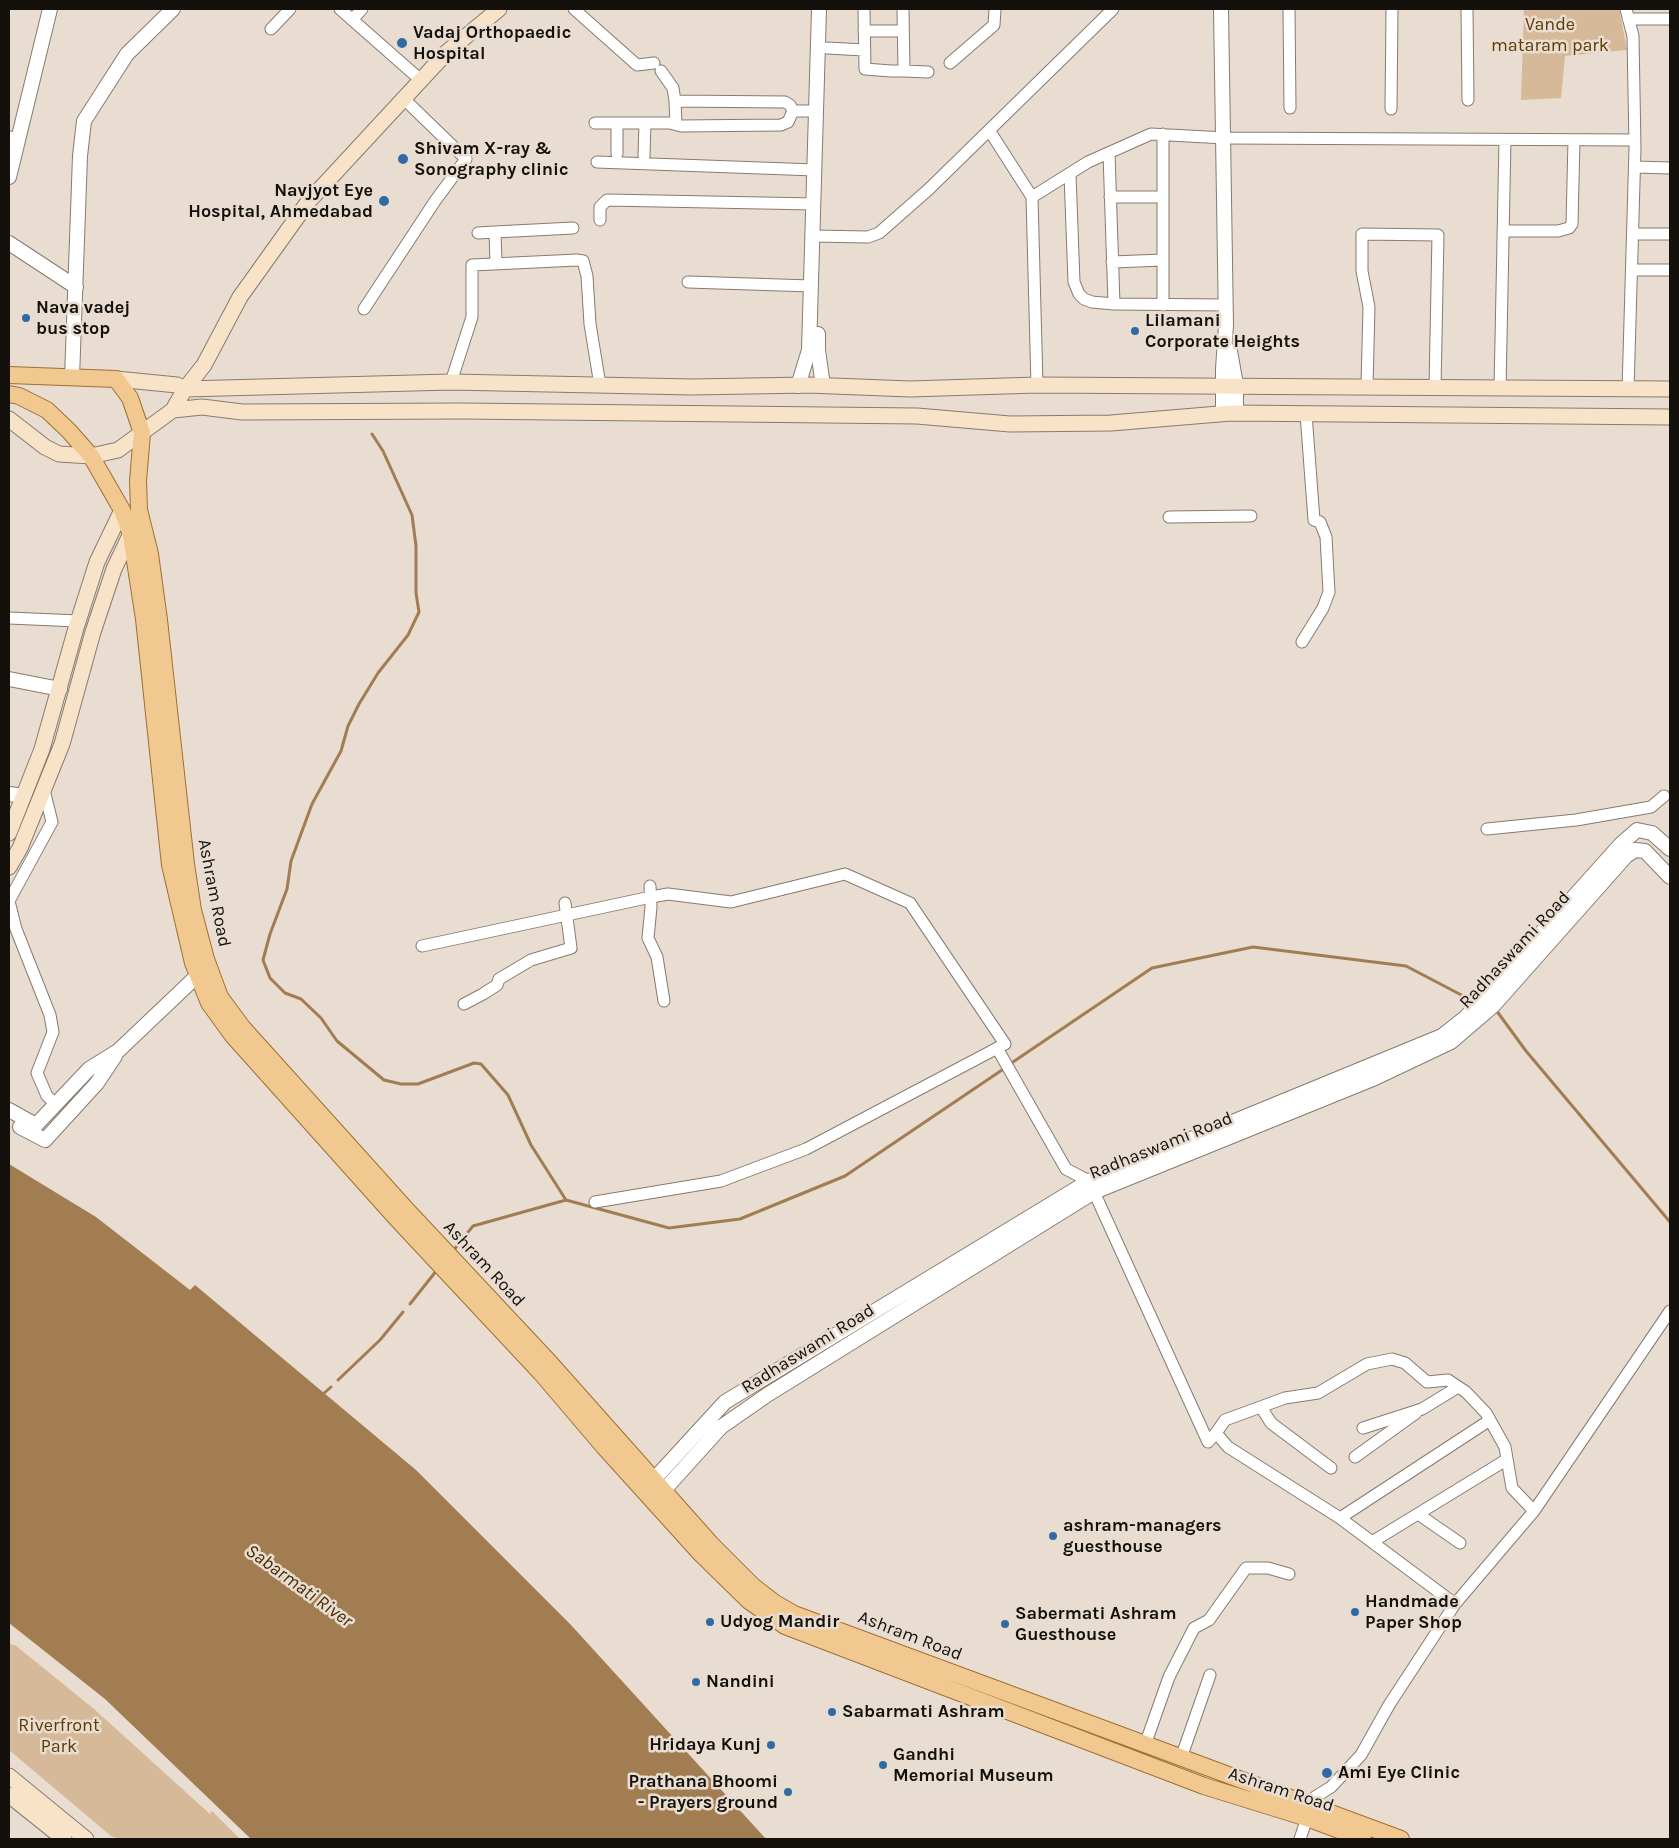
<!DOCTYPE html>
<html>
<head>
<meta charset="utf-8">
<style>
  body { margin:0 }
  #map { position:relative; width:1679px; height:1848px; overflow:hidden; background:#e8ddd0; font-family:Karla,sans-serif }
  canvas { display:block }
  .frame { position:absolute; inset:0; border:10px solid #14100c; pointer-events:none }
</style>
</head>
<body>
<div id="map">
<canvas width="1679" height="1848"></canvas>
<div class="frame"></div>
</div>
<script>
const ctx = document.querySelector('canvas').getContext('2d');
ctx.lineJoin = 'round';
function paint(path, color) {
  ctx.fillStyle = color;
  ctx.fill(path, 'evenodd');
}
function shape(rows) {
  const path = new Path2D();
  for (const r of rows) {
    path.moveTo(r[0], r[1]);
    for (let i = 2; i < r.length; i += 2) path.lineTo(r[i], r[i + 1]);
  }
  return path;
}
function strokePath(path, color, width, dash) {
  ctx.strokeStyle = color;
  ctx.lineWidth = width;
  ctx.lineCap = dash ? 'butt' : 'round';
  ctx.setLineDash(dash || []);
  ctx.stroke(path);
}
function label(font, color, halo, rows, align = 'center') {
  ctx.font = font + ' Karla,sans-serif';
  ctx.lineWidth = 5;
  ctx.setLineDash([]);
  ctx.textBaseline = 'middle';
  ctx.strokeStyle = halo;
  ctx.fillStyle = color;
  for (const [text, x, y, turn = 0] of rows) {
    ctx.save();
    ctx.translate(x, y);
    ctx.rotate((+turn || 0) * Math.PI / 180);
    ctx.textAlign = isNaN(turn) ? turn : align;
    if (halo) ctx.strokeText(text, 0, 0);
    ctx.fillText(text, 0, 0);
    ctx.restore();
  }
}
paint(shape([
  [1524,9,1619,9,1627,50,1565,56,1561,98,1521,100],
  [9,1644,15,1645,94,1709,210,1814,212,1811,240,1839,119,1839,111,1836,9,1750]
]), '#d6b999');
paint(shape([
  [9,1164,96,1217,190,1290,195,1285,416,1470,571,1625,766,1839,251,1839,105,1699,9,1623]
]), '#a27d52');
strokePath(shape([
  [372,434,383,451,412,515,416,546,416,593,419,612,408,635,378,673,359,704,348,726,341,751,312,804,291,861,287,889,270,934,263,960,270,978,285,993,301,999,321,1018,337,1041,384,1080,401,1084,418,1084,474,1063,481,1064,508,1095,531,1145,566,1200],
  [1496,1010,1526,1051,1670,1222],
  [1010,1064,1152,968,1253,947,1406,966,1469,999],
  [453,1251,473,1226,566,1200,669,1228,740,1219,845,1176,1005,1068],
  [410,1304,437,1270],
  [338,1380,380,1340,403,1312],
  [322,1395,331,1387]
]), '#a27d52', 3);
const minor = shape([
  [340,9,415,75],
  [574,9,637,65,654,63],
  [864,9,865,69,891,71,904,71,903,9],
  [1289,9,1290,108],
  [1467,9,1468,100],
  [1626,9,1633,36,1635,148,1628,390],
  [1628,19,1670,19],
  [352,20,362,9],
  [271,29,290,9],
  [864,31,903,31],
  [827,48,864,50],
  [950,63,994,25,995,9],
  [661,71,673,88,675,101],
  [904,71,928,72],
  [1391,109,1392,9],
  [793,111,817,111],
  [595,123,670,123,681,126,781,125,788,122,793,111,790,105,785,102,675,101,676,124],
  [617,123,617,154],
  [989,130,1032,197,1088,162,1151,134,1225,138,1635,140],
  [9,137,19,138],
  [1109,153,1114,304],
  [644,156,645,123],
  [597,162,815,170],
  [1635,167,1670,168],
  [1070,174,1074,282,1079,294,1084,299,1092,302,1114,304,1226,305],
  [1032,197,1037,385],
  [1110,197,1163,197],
  [600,220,600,207,607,200,814,204],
  [1503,231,1558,231,1569,228,1572,224,1574,140],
  [478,233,495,232],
  [1634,234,1670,234],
  [813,236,868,237,879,233,929,189,1113,9],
  [1112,262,1163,260],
  [496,263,495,232,573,228],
  [1633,270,1670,270],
  [688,282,811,286],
  [1163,305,1163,134],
  [364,309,435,201,466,159,404,99],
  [451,382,472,317,472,265,577,260,583,261,587,276,590,324,600,385],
  [1367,386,1369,307,1362,271,1362,234,1438,235,1435,388],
  [1500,389,1505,140],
  [1169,517,1251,516],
  [9,618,78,621],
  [1302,642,1323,608,1329,592,1326,537,1320,522,1314,520,1306,414],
  [44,790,52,822,9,901,16,929,50,1015,53,1032,37,1073,47,1096,56,1104],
  [1487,829,1576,820,1651,807,1664,796],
  [650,886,651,907,648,938,657,957,664,1001],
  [422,946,651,897,668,894,731,902,845,874,910,903,1005,1044,806,1149,721,1181,595,1202],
  [464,1004,483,994,497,985,499,979,531,960,571,948,565,903],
  [997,1048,1066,1169,1089,1181,1208,1442,1216,1433],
  [1261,1407,1271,1423,1331,1468],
  [1363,1428,1422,1409,1458,1387],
  [1355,1457,1416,1413],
  [1418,1514,1460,1543],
  [1340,1518,1490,1420],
  [1372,1542,1506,1460],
  [1455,1604,1340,1518,1228,1447,1216,1433,1225,1420,1285,1398,1318,1393,1367,1364,1392,1359,1405,1363,1427,1382,1448,1380,1466,1392,1486,1413,1505,1447,1512,1488,1534,1511],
  [1145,1745,1169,1677,1194,1628,1209,1620,1246,1568,1268,1568,1289,1574],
  [1181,1758,1210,1675],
  [1308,1805,1315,1797,1331,1787,1361,1755,1389,1705,1455,1604,1534,1511,1670,1311],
  [1300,1839,1307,1818]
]);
const tertiary = shape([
  [1221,9,1226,325,1223,369,1223,414],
  [9,177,50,9],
  [9,243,76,287],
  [818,334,818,350,823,386],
  [1230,351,1236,385,1236,413],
  [72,378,80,156,84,121,127,54,173,9],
  [798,386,809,350,819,9],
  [9,679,60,689],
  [9,794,24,796],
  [9,1110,36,1125,89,1069,118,1051,198,975],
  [20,1127,45,1140,97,1083,115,1056],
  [647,1487,725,1402,1089,1181,1442,1036,1466,1017,1621,844,1637,830,1652,833,1670,849],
  [657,1498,721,1427,767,1395,1094,1192,1375,1078,1451,1042,1493,1006,1626,856,1635,850,1645,851,1670,877]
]);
const secondary = shape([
  [116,379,177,385,185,389,451,382,692,387,808,385,910,389,1037,385,1670,389],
  [173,410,202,407,242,412,462,411,917,416,1010,424,1111,423,1231,413,1670,417],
  [9,419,45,447,59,454,91,456,118,450,173,410,185,389,204,365,240,297,308,202,447,52,499,9],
  [9,833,42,749,76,628,97,562,122,510],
  [9,867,20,848,62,744,93,632,114,569,133,529],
  [9,1776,86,1839],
  [9,1795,64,1839]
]);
const primary = shape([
  [9,375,116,379,130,398,142,433,138,481,139,510,150,554,159,620,186,864,193,910,206,959,220,997,243,1028,406,1209,551,1364,711,1544,753,1586,775,1603,794,1614,1401,1839],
  [9,394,19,396,47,410,69,431,91,456,122,510,131,535,144,619,170,865,193,963,209,1003,233,1036,396,1218,541,1373,604,1447,699,1552,749,1601,785,1626,1204,1786,1307,1818,1363,1839]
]);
strokePath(minor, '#867b70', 13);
strokePath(tertiary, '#867b70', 16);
strokePath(secondary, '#867b70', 17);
strokePath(primary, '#9f7032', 18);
strokePath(minor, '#fff', 11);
strokePath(tertiary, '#fff', 14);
strokePath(secondary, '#f9e3c8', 15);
strokePath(primary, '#f2c891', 16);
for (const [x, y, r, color] of [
  [402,43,6,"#2d6ba2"],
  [403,159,6,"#2d6ba2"],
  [384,201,6,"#2d6ba2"],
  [26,318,5,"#2d6ba2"],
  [1135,331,5,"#2d6ba2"],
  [1053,1536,5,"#2d6ba2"],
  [1355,1612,5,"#2d6ba2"],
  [710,1622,5,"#2d6ba2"],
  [1005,1624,5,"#2d6ba2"],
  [696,1682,5,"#2d6ba2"],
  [832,1712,5,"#2d6ba2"],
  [771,1745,5,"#2d6ba2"],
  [883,1765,5,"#2d6ba2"],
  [1327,1773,6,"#2d6ba2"],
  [788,1792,5,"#2d6ba2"]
]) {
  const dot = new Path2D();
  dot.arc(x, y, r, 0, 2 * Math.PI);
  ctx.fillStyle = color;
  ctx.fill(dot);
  strokePath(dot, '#e8ddd0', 2);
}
label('18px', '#5f3a00', '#e8ddd0', [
  ["Vande",1550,25],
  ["mataram park",1550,46],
  ["Riverfront",59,1726],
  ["Park",59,1747]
]);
label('bold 18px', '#14100c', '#e8ddd0', [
  ["Vadaj Orthopaedic",413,33],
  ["Hospital",413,54],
  ["Shivam X-ray &",414,149],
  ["Sonography clinic",414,170],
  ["Navjyot Eye",373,191,"right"],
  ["Hospital, Ahmedabad",373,212,"right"],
  ["Nava vadej",36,308],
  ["bus stop",36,329],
  ["Lilamani",1145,321],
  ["Corporate Heights",1145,342],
  ["ashram-managers",1063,1526],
  ["guesthouse",1063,1547],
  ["Handmade",1365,1602],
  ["Paper Shop",1365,1623],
  ["Sabermati Ashram",1015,1614],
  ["Guesthouse",1015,1635],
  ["Udyog Mandir",720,1622],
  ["Nandini",706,1682],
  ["Sabarmati Ashram",842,1712],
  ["Hridaya Kunj",761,1745,"right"],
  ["Gandhi",893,1755],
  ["Memorial Museum",893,1776],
  ["Ami Eye Clinic",1338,1773],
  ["Prathana Bhoomi",778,1782,"right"],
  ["- Prayers ground",778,1803,"right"]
], 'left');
label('18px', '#14100c', '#e8ddd0', [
  ["Ashram Road",214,893,79],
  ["Radhaswami Road",1515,950,-47],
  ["Radhaswami Road",1161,1146,-22],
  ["Ashram Road",484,1264,47],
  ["Radhaswami Road",808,1349,-32],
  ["Ashram Road",910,1636,21],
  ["Ashram Road",1281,1790,18]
]);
label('italic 19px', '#452b06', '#e8ddd0', [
  ["Sabarmati River",299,1586,36]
]);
</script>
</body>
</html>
